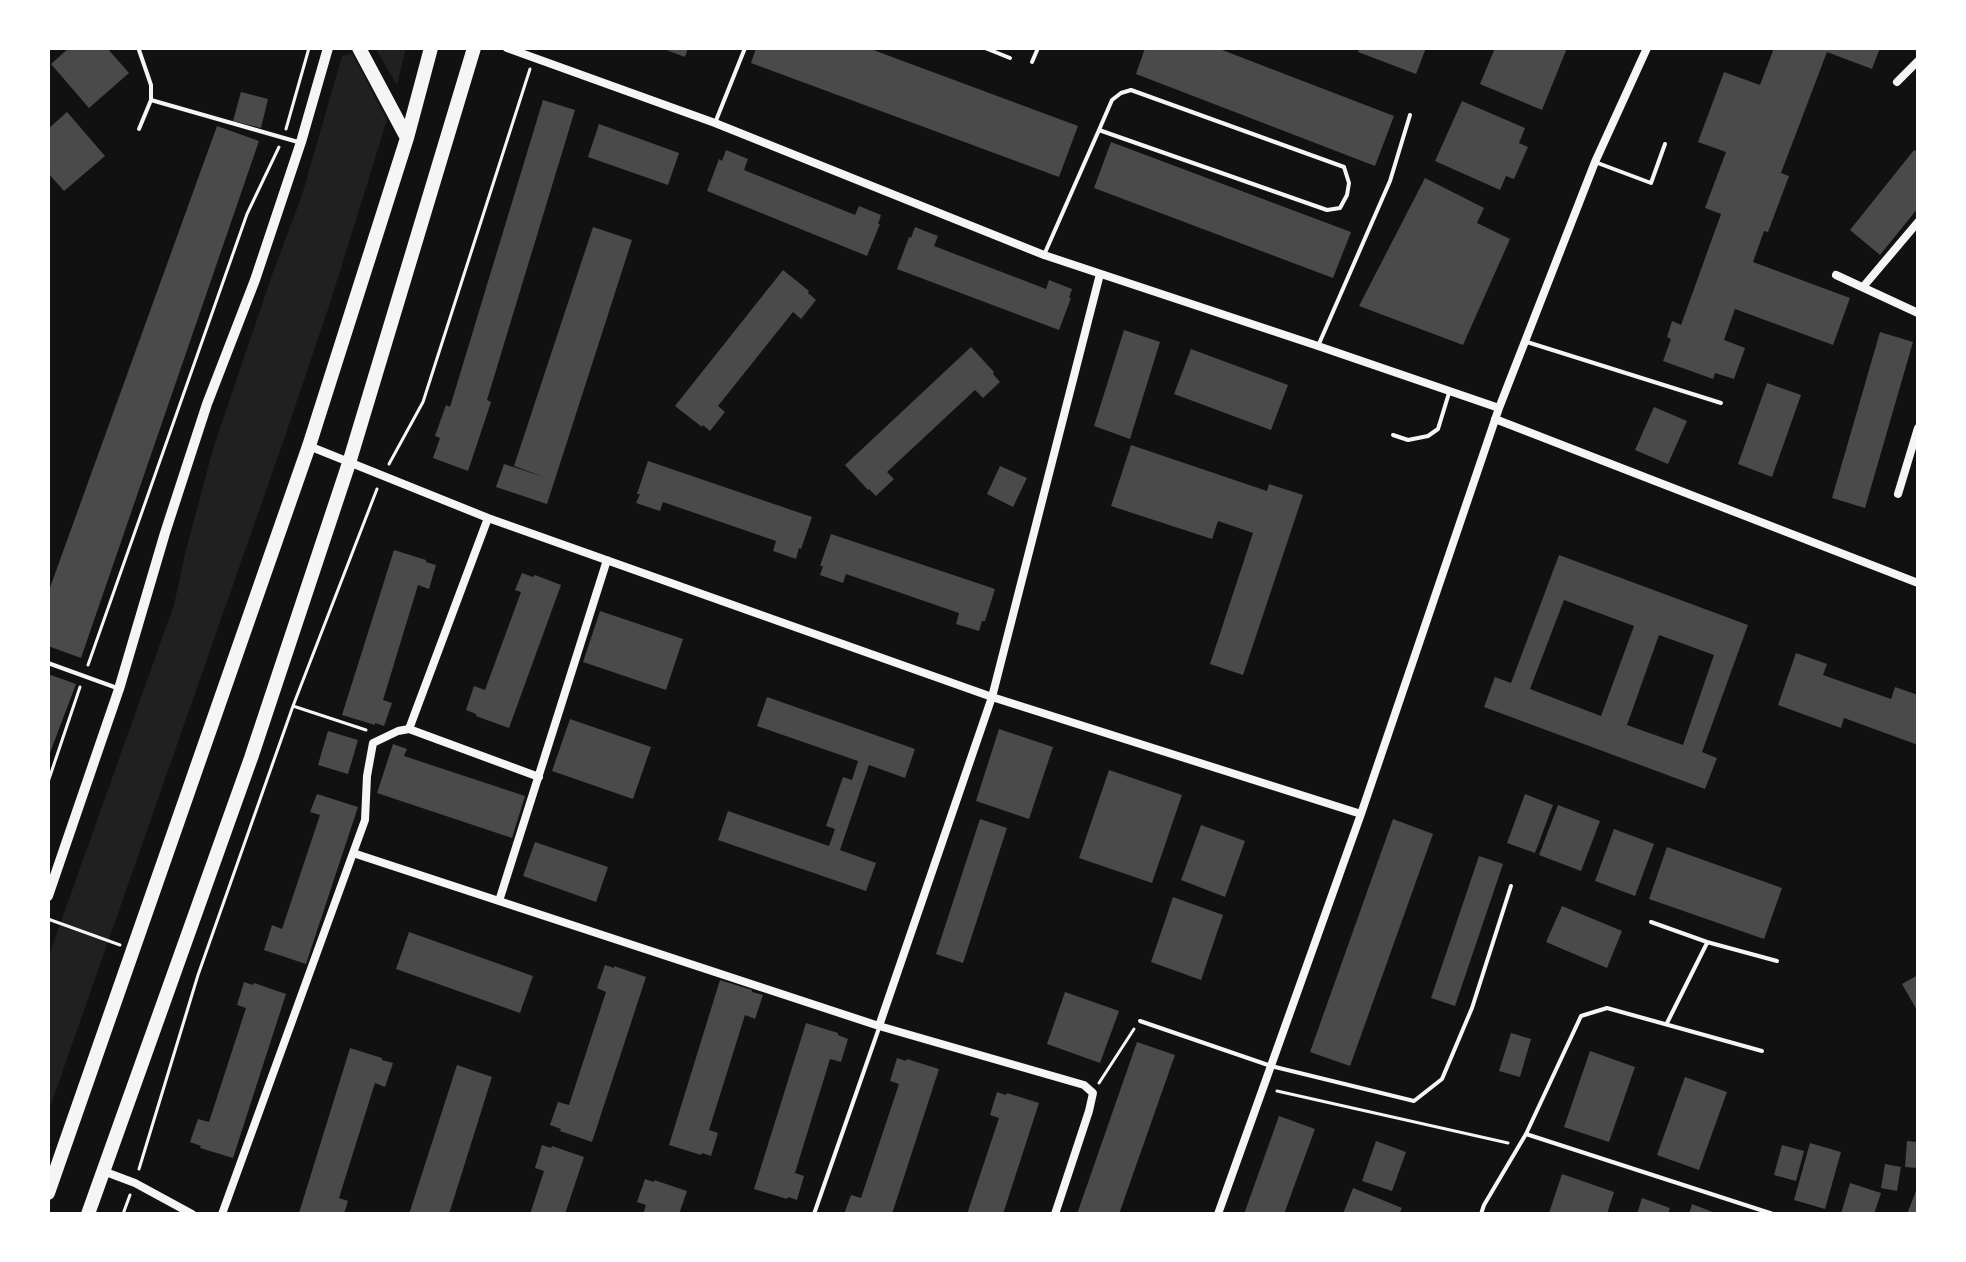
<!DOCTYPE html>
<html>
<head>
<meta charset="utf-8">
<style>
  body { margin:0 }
  #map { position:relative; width:1966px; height:1262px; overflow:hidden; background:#111; font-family:"Fira Sans",sans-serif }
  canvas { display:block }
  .frame { position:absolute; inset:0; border:50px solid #fff; pointer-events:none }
</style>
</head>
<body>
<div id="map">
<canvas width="1966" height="1262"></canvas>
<div class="frame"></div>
</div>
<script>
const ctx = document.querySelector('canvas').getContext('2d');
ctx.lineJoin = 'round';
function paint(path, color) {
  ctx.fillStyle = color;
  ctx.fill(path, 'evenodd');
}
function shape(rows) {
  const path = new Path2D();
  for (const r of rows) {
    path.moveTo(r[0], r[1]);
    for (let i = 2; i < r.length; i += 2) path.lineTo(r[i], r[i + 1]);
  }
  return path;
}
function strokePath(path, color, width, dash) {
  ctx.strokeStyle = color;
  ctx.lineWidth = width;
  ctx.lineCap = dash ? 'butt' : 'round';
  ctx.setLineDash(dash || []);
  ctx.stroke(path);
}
paint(shape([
  [375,48,406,48,397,85],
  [352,53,387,120,330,303,282,445,48,1113,48,958,174,605,185,554,213,449,272,275,302,195,342,56]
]), '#202020');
paint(shape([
  [69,48,107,48,129,73,89,108,51,64],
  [661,48,688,48,685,57],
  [756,48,868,48,1078,126,1059,177,751,63],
  [1145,48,1217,48,1394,116,1375,166,1136,74],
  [1360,48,1426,48,1416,74,1358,52],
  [1495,48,1567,48,1542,110,1480,84],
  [1774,48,1880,48,1872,69,1827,52,1781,173,1789,176,1768,232,1764,231,1753,262,1850,298,1833,345,1735,309,1724,340,1745,348,1734,379,1715,373,1713,379,1663,361,1671,339,1667,337,1672,321,1681,325,1721,214,1705,208,1726,152,1698,142,1724,72,1760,85],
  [241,92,268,99,261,128,233,121],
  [543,100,575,110,487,400,491,402,468,471,433,458,440,438,435,436,446,405,450,407],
  [1462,101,1525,128,1519,143,1528,147,1514,179,1506,176,1500,190,1435,161],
  [67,112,105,156,64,191,48,173,48,129],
  [599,124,679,153,668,185,588,157],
  [217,126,259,141,81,658,48,646,48,593],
  [1111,142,1351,232,1333,278,1094,188],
  [726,150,748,159,744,170,855,215,859,206,881,215,878,224,880,224,867,256,707,191,719,159,722,161],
  [1914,150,1918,153,1918,208,1880,255,1850,230],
  [1425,178,1484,208,1477,223,1510,239,1463,345,1359,306],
  [593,227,632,240,547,504,496,487,504,464,544,477,514,466],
  [915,227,938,236,934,246,1046,289,1049,280,1072,289,1069,298,1071,298,1059,330,897,269,909,237,911,238],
  [783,270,809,291,808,293,816,300,801,319,793,312,718,406,725,412,710,431,703,425,702,427,675,406],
  [1124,330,1160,342,1130,439,1094,426],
  [1880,332,1913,342,1865,508,1832,498],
  [971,347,994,372,993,374,1000,382,983,398,975,390,887,472,894,479,876,496,869,489,868,490,845,465],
  [1191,349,1288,385,1271,430,1174,394],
  [1767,383,1801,395,1772,477,1738,464],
  [1654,407,1687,421,1668,464,1635,450],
  [1131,445,1267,491,1269,484,1303,495,1243,675,1210,664,1253,533,1218,521,1212,539,1111,506],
  [648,461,812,517,801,549,799,548,796,559,773,551,776,541,663,502,660,511,636,503,640,494,637,494],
  [1000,466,1027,478,1013,507,987,494],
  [831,534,995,589,985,621,982,621,979,631,956,624,959,613,846,574,843,583,820,575,823,566,820,566],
  [394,550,426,560,426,562,436,565,429,589,418,585,383,700,392,703,384,726,375,723,375,725,342,715],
  [1559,555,1748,625,1702,752,1717,758,1705,789,1484,707,1495,677,1511,683],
  [1564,600,1634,626,1601,716,1530,689],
  [1659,635,1714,655,1683,745,1627,725],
  [522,573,533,577,535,575,561,585,509,728,476,716,476,714,466,710,474,686,485,690,521,592,515,590],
  [600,611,683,639,666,690,583,662],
  [1796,653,1827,664,1823,675,1891,699,1895,687,1918,695,1918,745,1844,718,1841,728,1778,705],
  [48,674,76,684,48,758],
  [767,697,915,749,905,778,869,765,840,850,876,863,866,891,718,840,728,811,829,846,835,829,826,826,843,777,852,780,858,761,757,726],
  [570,719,651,747,633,799,552,771],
  [999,729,1053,747,1029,819,976,801],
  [328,731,358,740,348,774,318,765],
  [393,744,407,749,404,756,525,796,512,838,377,793],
  [1109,770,1182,795,1152,883,1079,858],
  [317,794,358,807,306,964,264,950,272,925,282,929,320,815,310,812],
  [1525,794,1553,805,1535,853,1507,843],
  [1558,805,1600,821,1581,871,1539,855],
  [980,819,1007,828,963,963,936,954],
  [1393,819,1433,834,1350,1066,1310,1052],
  [1201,825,1245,841,1225,897,1181,880],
  [1614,829,1654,844,1635,896,1595,881],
  [535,842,608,867,596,902,523,876],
  [1667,847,1782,888,1764,939,1649,899],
  [1479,856,1503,864,1455,1006,1431,998],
  [1173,897,1223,915,1201,980,1151,962],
  [1562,906,1622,931,1607,968,1546,942],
  [409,932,533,976,520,1013,396,969],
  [605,965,614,968,614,966,646,977,592,1142,560,1131,561,1129,550,1125,558,1102,569,1105,606,992,597,988],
  [1918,975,1918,1012,1902,984],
  [720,980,752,990,752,992,763,995,755,1019,745,1015,709,1130,718,1133,711,1156,702,1153,701,1155,669,1145],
  [244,982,253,985,254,983,286,994,233,1158,200,1148,201,1146,190,1142,198,1119,209,1122,246,1008,237,1005],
  [1065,992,1119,1011,1100,1063,1047,1044],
  [806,1023,838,1033,838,1035,848,1039,841,1062,830,1059,795,1173,804,1176,797,1200,788,1197,787,1199,754,1189],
  [1511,1033,1531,1039,1520,1077,1499,1071],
  [1137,1042,1175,1055,1119,1214,1077,1214],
  [350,1048,382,1058,382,1060,393,1063,385,1087,375,1083,339,1198,348,1201,344,1214,301,1214,299,1213],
  [1590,1051,1635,1067,1609,1142,1564,1127],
  [897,1058,906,1061,907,1059,939,1069,892,1214,844,1214,851,1195,861,1198,899,1084,890,1081],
  [457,1065,492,1077,449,1214,409,1214],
  [1685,1077,1727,1092,1699,1170,1657,1155],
  [997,1092,1006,1095,1007,1093,1039,1103,1003,1214,967,1214,999,1118,990,1115],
  [1279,1116,1315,1129,1284,1214,1244,1214],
  [1376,1141,1406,1152,1392,1191,1362,1181],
  [1907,1141,1918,1142,1918,1168,1905,1167],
  [1810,1143,1841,1152,1825,1209,1794,1200],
  [542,1145,551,1148,552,1146,584,1157,565,1214,530,1214,544,1171,535,1168],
  [1782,1145,1804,1151,1796,1181,1774,1175],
  [1885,1164,1901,1167,1897,1191,1881,1188],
  [1562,1174,1614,1192,1607,1214,1549,1213],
  [645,1179,654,1182,654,1180,687,1191,679,1214,643,1214,646,1205,637,1202],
  [1850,1183,1881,1193,1874,1214,1841,1214],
  [1918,1186,1918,1214,1907,1214],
  [1353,1188,1402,1208,1399,1214,1343,1214],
  [1642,1198,1670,1208,1668,1214,1637,1214],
  [1692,1204,1718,1214,1689,1214]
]), '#4a4a4a');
strokePath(shape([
  [286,129,309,48],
  [389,464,423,402,530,69],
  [88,665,247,214,279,147],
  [293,706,366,730],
  [48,782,80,687],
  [48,919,120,945],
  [1099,1083,1134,1029],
  [1277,1091,1508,1143],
  [139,1169,198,975,293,706,377,489],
  [123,1214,130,1195]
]), '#f5f5f5', 3);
strokePath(shape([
  [985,48,1010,58],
  [1032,62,1038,48],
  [151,100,298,142],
  [715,123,745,48],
  [139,129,151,100,151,85,139,50],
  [1595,162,1651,183,1665,144],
  [1044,255,1099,130,1112,100,1121,93,1131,90,1344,167,1349,183,1347,195,1340,208,1327,210,1099,130],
  [1527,342,1721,403],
  [1318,346,1390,181,1410,115],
  [1393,435,1408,440,1428,436,1438,429,1449,393],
  [48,663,117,688],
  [1651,922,1707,942,1777,961],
  [1140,1021,1271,1066,1414,1101,1442,1079,1472,1008,1511,886],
  [1667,1023,1707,943],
  [1526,1134,1773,1214],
  [814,1214,879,1028],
  [1481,1214,1484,1205,1526,1134,1581,1016,1607,1008,1762,1051]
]), '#f5f5f5', 4);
strokePath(shape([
  [507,48,715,123,1044,255,1318,346,1499,408],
  [1897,82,1918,61],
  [1836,275,1918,313],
  [1863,287,1918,222],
  [1495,419,1918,583],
  [309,446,488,518,992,697,1361,814],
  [1898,494,1918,428],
  [409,729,539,777],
  [353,853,879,1026,1084,1085,1093,1093,1089,1111,1055,1214],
  [499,901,607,560],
  [879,1026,992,697,1100,274],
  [103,1171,135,1183,192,1214],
  [222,1214,365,820,367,776,373,743,398,731,409,729,488,518],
  [1218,1214,1361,814,1499,408,1595,162,1647,48]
]), '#f5f5f5', 8);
strokePath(shape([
  [48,896,119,689,165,533,207,404,255,280,301,142,328,48]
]), '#f5f5f5', 10);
strokePath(shape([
  [359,48,407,138],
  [48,1193,309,446,407,138,431,48],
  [88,1214,251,758,349,463,474,48]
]), '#f5f5f5', 14);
</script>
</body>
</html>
